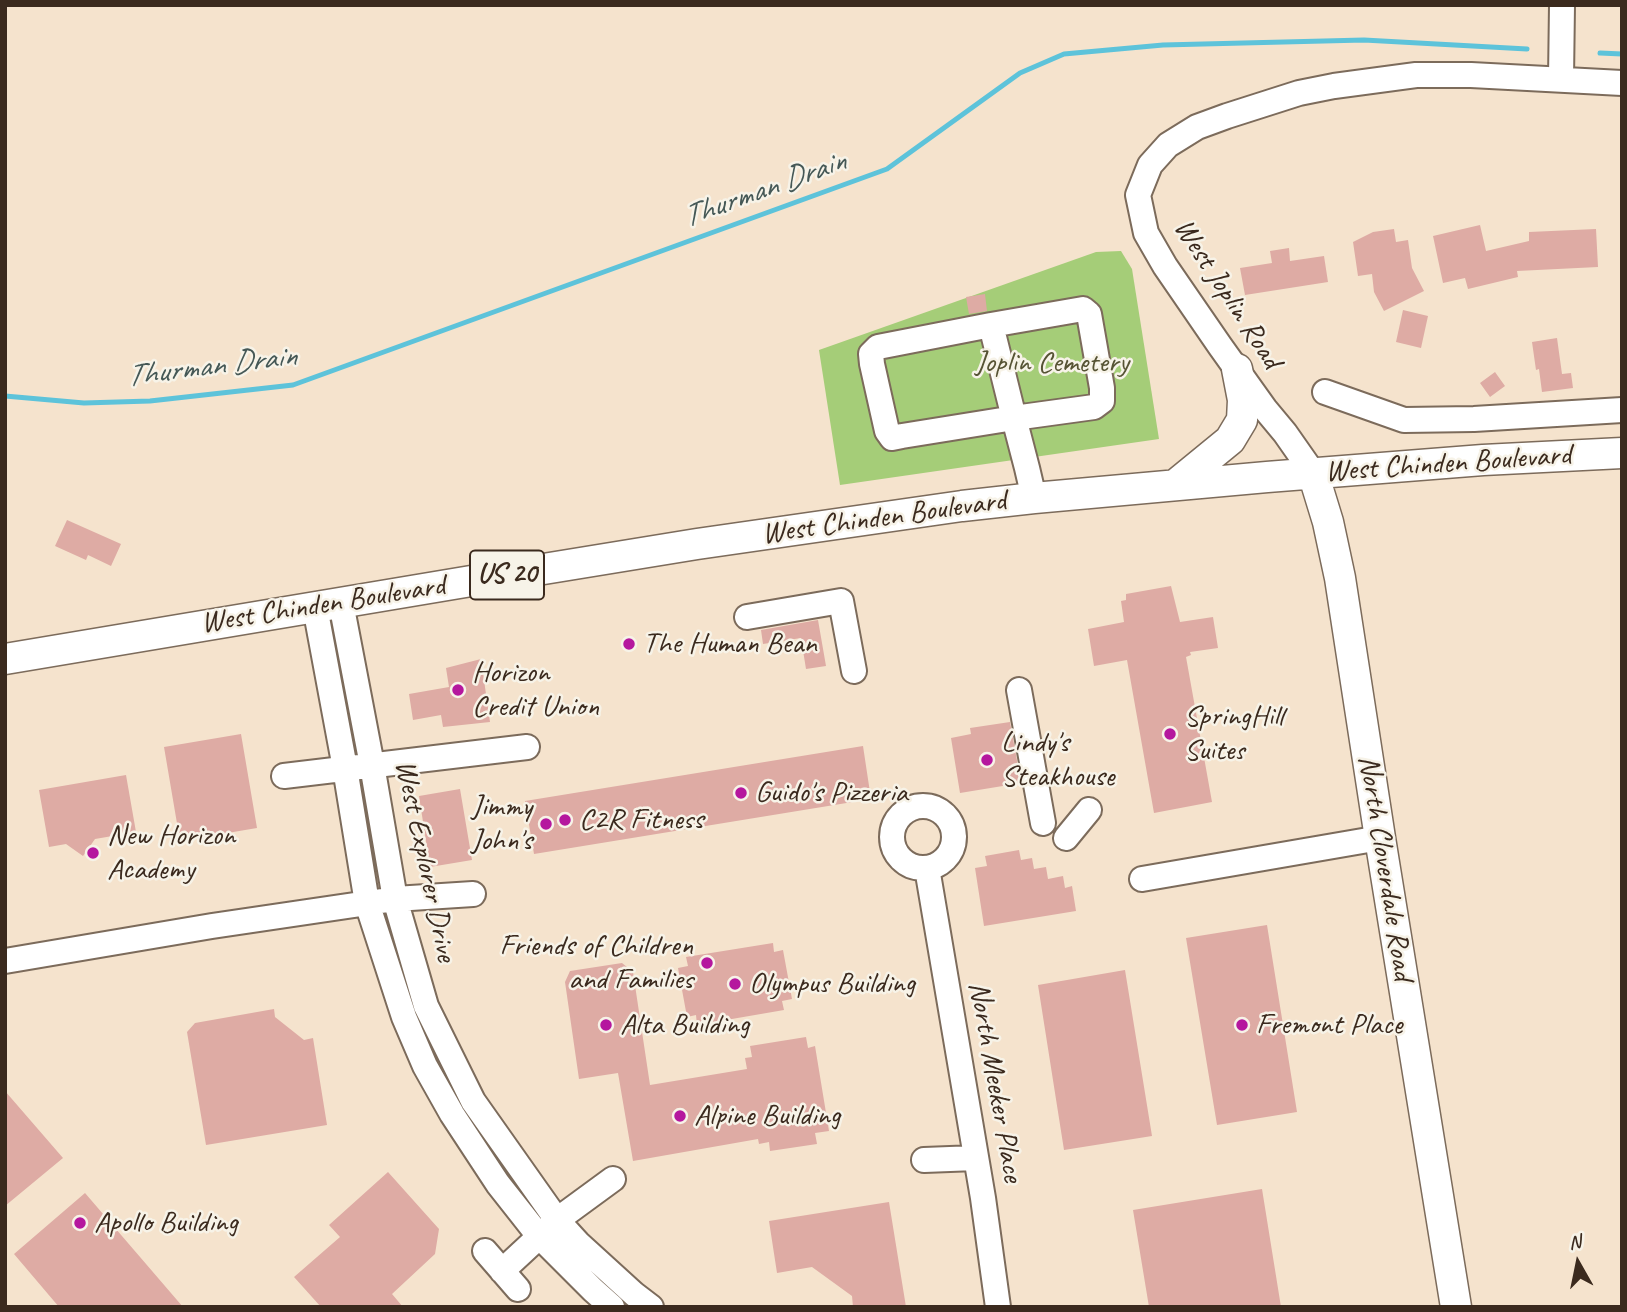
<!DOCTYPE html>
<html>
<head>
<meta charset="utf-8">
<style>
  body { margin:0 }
  #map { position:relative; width:1627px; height:1312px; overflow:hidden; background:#f5e3cd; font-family:Caveat,sans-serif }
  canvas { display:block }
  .frame { position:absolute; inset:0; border:7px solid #3b2a1e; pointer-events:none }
  .north { position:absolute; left:1543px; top:1228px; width:70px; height:70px; -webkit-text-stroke:5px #f7f3e8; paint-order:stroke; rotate:351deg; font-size:19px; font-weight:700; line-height:28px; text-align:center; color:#3b2a1e }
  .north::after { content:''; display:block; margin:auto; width:24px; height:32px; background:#3b2a1e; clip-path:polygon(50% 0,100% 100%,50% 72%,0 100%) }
</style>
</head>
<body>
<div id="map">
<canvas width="1627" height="1312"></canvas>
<div class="frame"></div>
<div class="north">N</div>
</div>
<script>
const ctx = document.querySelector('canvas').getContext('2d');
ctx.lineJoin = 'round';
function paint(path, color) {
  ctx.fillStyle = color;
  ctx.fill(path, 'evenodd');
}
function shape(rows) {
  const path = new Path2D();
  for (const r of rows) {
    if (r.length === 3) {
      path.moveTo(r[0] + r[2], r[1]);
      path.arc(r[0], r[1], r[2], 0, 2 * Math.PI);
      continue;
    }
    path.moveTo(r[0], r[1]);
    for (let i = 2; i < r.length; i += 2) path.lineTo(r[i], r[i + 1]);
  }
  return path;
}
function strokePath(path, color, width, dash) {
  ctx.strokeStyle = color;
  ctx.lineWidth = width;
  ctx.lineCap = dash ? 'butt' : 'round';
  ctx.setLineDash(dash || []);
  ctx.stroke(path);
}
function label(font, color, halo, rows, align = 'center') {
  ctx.font = font + ' Caveat,sans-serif';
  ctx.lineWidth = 5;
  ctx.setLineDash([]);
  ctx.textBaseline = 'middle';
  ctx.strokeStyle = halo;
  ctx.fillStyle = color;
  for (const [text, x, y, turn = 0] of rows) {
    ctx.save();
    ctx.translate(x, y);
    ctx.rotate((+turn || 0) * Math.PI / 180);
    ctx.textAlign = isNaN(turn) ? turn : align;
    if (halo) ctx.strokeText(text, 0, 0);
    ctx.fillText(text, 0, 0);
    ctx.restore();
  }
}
paint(shape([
  [1121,251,1132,269,1159,439,840,485,819,350,1096,252]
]), '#a5cd78');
strokePath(shape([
  [1600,53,1622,54],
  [5,396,84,403,150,401,293,385,887,169,1020,73,1064,54,1163,45,1364,40,1527,49]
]), '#5dc3da', 5);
paint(shape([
  [1480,225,1486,251,1529,241,1529,232,1596,229,1598,267,1517,271,1518,277,1468,289,1465,278,1443,283,1433,236],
  [1394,229,1396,242,1408,240,1412,268,1424,291,1384,311,1374,292,1372,274,1358,276,1353,242,1373,232],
  [1289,248,1290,261,1324,256,1328,282,1245,295,1240,268,1272,263,1270,251],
  [985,294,987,311,969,314,966,297],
  [1403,310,1428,316,1421,348,1396,342],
  [1557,338,1562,374,1571,373,1573,388,1542,392,1539,369,1536,370,1532,342],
  [1495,372,1505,386,1490,397,1480,383],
  [67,520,121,544,111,566,88,555,86,560,55,546],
  [1171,586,1180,622,1213,617,1218,648,1190,652,1191,655,1186,657,1212,802,1154,813,1127,660,1094,666,1088,629,1124,622,1121,601,1126,600,1126,594],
  [818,620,826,666,806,669,801,638,763,644,761,630],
  [481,659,490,722,443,727,441,715,413,720,409,694,449,687,446,668],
  [1010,722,1021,783,960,793,951,738,971,734,970,728],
  [241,734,257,828,180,841,164,747],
  [863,746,871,799,534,854,525,801],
  [126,775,136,832,95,839,83,856,66,844,49,847,39,790],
  [460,789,472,860,430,867,419,796],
  [1019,850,1021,860,1032,858,1034,869,1046,867,1048,879,1063,876,1065,888,1072,886,1076,911,984,926,975,868,987,866,985,856],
  [1267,925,1297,1112,1217,1125,1186,938],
  [773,943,774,952,783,950,792,999,782,1001,784,1010,697,1025,696,1015,687,1017,678,968,688,966,686,957],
  [622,963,633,972,650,1085,747,1069,745,1058,752,1057,750,1046,806,1037,808,1048,815,1046,829,1131,815,1133,817,1144,770,1151,769,1142,759,1144,758,1139,633,1161,618,1073,579,1079,565,982,570,971],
  [1125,970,1152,1136,1064,1150,1038,985],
  [274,1009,275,1017,304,1040,313,1038,327,1125,206,1145,187,1032,195,1023],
  [5,1091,63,1158,5,1206],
  [388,1172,439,1229,435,1254,392,1294,403,1307,321,1307,294,1277,340,1237,329,1225],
  [1262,1189,1281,1307,1149,1307,1133,1210],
  [85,1193,183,1307,59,1307,14,1254],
  [889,1202,906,1307,853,1307,852,1296,812,1267,777,1273,769,1221]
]), '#deaba4');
const minor = shape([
  [1561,79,1562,5],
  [991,325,1083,309,1089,314,1102,388,1102,401,1094,407,1014,418,902,436,892,438,887,431,872,364,871,354,878,347,991,325,1014,418,1027,468,1034,498],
  [1325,392,1404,420,1474,419,1622,410],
  [1313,473,1285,433,1265,409,1220,346,1165,266,1146,233,1138,195,1150,165,1168,145,1197,127,1227,116,1299,93,1334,86,1416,75,1471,75,1622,83],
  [341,603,372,765,395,899,426,1006,473,1101,557,1220,578,1243,634,1294,651,1307],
  [315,607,345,768,367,903,404,1017,425,1066,452,1114,498,1184,539,1236,593,1290,612,1307],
  [747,617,841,601,854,671],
  [1019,690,1043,823],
  [284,776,527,747],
  [923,837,31],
  [1066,838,1089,810],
  [927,868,983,1198,998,1307],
  [1142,879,1380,838],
  [5,961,212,926,395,899,473,894],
  [924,1160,976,1158],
  [485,1251,518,1289],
  [502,1271,557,1220,613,1179]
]);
const major = shape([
  [1313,473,1328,522,1340,578,1380,838,1456,1307],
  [1175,485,1230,440,1242,420,1243,400,1237,369],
  [5,659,519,573,697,544,962,506,1034,498,1267,477,1483,460,1622,453]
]);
strokePath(minor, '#7c6b5b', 28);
strokePath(major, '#7c6b5b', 33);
strokePath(minor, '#fff', 24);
strokePath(major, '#fff', 30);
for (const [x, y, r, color] of [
  [629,644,7,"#b5179e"],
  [458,690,7,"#b5179e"],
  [1170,734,7,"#b5179e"],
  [987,760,7,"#b5179e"],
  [741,793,7,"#b5179e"],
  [565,820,7,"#b5179e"],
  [546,824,7,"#b5179e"],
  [93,853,7,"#b5179e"],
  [707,963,7,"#b5179e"],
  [735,984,7,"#b5179e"],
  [606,1025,7,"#b5179e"],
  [1242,1025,7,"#b5179e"],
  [680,1116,7,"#b5179e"],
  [80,1223,7,"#b5179e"]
]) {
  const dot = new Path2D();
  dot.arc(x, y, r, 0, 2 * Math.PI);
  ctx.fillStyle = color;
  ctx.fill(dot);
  strokePath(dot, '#f7f3e8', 2.5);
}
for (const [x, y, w] of [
  [507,575,74]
]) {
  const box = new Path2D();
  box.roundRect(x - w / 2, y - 24.5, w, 49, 5);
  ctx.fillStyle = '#f7f3e8';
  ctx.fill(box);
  strokePath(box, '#3b2a1e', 2);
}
label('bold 28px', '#3b2a1e', null, [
  ["US 20",507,575]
]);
label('30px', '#3b2a1e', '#f7f3e8', [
  ["West Joplin Road",1227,294,57],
  ["West Chinden Boulevard",1448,464,-4],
  ["West Chinden Boulevard",884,518,-8],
  ["West Chinden Boulevard",323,605,-9],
  ["West Explorer Drive",425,861,78],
  ["North Cloverdale Road",1385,868,81],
  ["North Meeker Place",995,1082,80]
]);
label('30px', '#565334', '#f7f3e8', [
  ["Joplin Cemetery",1052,363]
]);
label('30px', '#3b2a1e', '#f7f3e8', [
  ["The Human Bean",643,644],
  ["Horizon",472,673],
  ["Credit Union",472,707],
  ["SpringHill",1184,717],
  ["Suites",1184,751],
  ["Lindy's",1001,743],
  ["Steakhouse",1001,777],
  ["Guido's Pizzeria",755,793],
  ["Jimmy",532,807,"right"],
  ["John's",532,841,"right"],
  ["C2R Fitness",579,820],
  ["New Horizon",107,836],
  ["Academy",107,870],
  ["Friends of Children",693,946,"right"],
  ["and Families",693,980,"right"],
  ["Olympus Building",749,984],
  ["Alta Building",620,1025],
  ["Fremont Place",1256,1025],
  ["Alpine Building",694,1116],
  ["Apollo Building",94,1223]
], 'left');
label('italic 32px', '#455856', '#f7f3e8', [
  ["Thurman Drain",764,190,-20],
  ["Thurman Drain",211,367,-7]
]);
</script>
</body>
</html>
